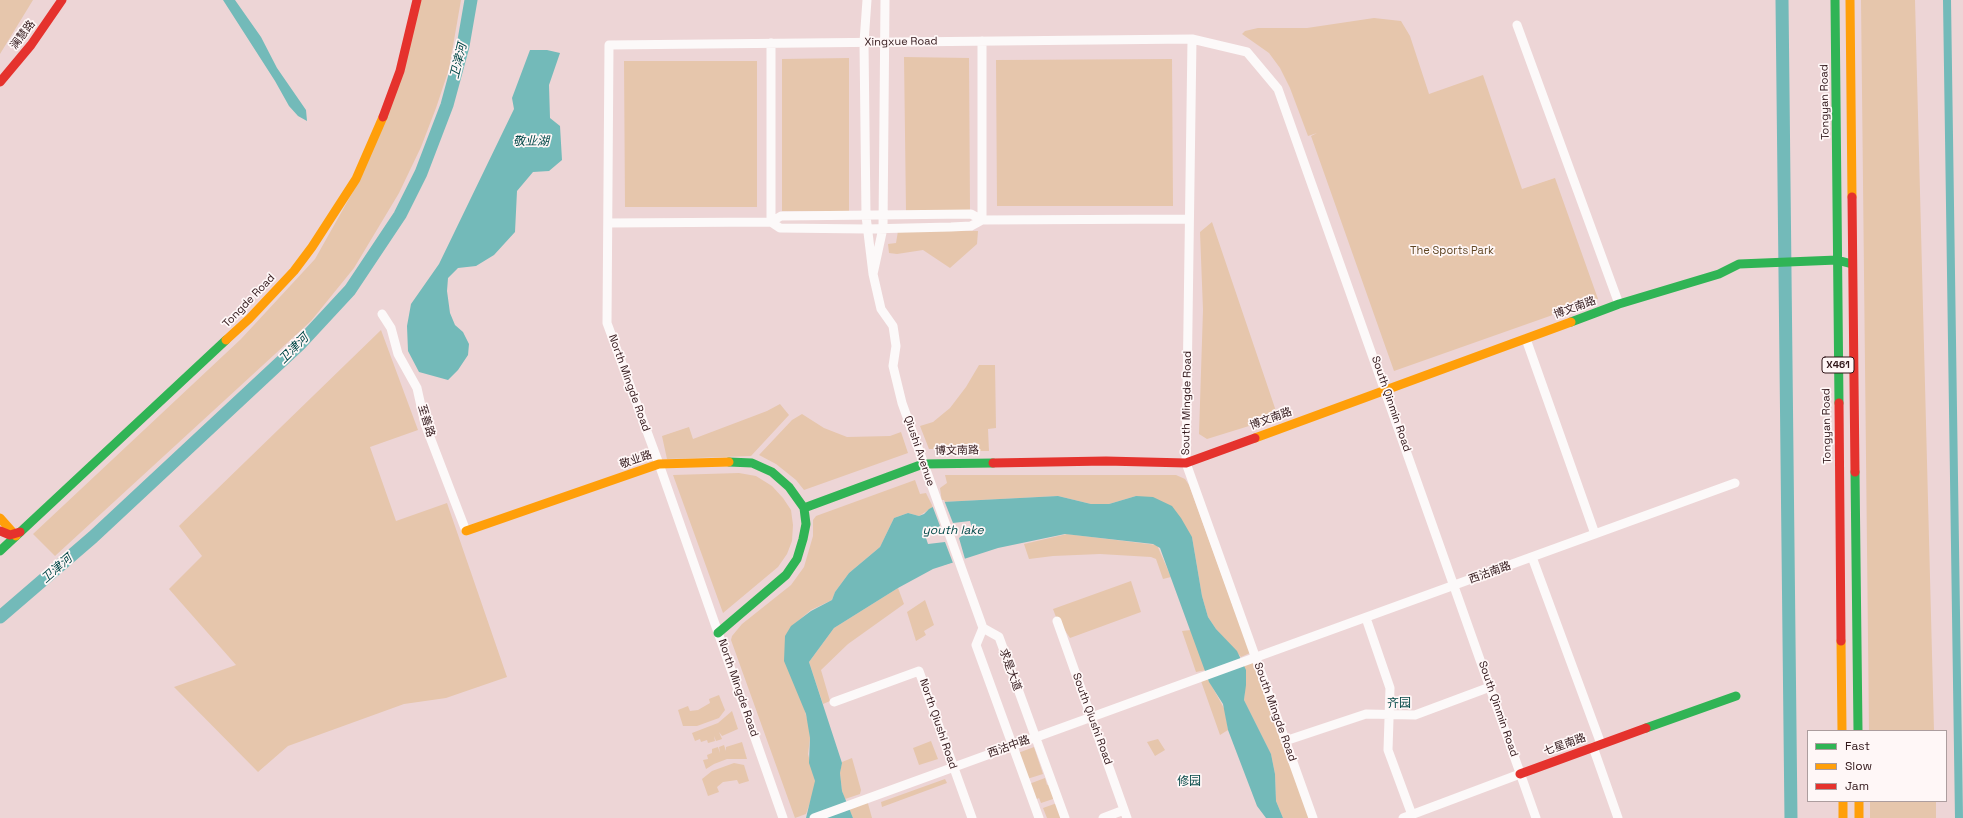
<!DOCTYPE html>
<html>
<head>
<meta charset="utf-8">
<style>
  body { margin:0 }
  #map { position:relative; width:1963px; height:818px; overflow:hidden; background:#edd5d6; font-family:"Space Grotesk",sans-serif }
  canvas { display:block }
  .legend { position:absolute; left:1807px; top:730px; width:140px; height:72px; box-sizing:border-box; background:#fff7f7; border:1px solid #ac9d9e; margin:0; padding:5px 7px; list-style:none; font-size:12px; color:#301619 }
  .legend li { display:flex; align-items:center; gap:8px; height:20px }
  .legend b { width:20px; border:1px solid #ac9d9e }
</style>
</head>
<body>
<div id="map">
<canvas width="1963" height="818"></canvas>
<ul class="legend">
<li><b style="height:5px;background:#30b455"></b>Fast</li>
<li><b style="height:5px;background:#ff9f0a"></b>Slow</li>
<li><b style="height:5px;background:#e5322d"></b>Jam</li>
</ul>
</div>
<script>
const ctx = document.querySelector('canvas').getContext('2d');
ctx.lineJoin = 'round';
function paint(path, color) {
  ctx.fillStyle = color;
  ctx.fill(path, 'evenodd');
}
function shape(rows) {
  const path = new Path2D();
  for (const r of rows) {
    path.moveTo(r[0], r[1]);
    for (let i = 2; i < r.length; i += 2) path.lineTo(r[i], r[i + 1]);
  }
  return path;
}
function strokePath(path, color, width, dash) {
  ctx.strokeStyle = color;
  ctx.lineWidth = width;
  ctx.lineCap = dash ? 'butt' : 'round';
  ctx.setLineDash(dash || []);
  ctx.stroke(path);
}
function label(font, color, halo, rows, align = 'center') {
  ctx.font = font + ' "Space Grotesk","Noto Sans SC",sans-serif';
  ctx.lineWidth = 3.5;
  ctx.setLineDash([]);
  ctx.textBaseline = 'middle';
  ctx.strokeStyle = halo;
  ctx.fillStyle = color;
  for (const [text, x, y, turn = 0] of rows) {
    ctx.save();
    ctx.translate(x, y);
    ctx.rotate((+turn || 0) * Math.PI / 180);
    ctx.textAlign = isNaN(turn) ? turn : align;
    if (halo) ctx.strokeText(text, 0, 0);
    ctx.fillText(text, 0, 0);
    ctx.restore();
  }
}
paint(shape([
  [0,0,33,0,0,54],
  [421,0,461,0,449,69,436,108,421,147,399,193,354,268,311,321,55,556,33,534,241,339,315,259,359,181],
  [1861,0,1915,0,1934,731,1869,731],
  [1374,18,1401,21,1410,36,1429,94,1483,75,1522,189,1555,178,1598,299,1394,371,1311,136,1317,133,1308,136,1290,88,1280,68,1269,53,1242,34,1245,31,1258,28,1307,28],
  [904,57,969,58,970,211,906,211],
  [849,58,849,211,782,211,782,59],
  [1172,59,1173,206,997,206,996,60],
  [624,61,757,61,757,207,625,207],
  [1212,222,1278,417,1207,439,1199,434,1203,310,1200,232],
  [912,230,978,231,977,244,950,268,923,250,897,254,889,253,888,244,896,243,898,231],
  [381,330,418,430,370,447,396,521,447,503,507,677,446,698,404,704,288,746,258,772,174,687,236,665,169,589,202,556,179,526],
  [979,365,995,365,996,428,988,429,989,451,948,451,938,449,929,449,920,426,933,422,950,408,966,387],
  [780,404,789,415,751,456,667,459,662,436,689,427,693,439,767,411],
  [802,414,824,428,847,437,890,436,901,432,908,453,804,490,796,480,776,464,759,455,792,420],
  [739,473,756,476,772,486,783,498,791,510,793,525,792,541,787,554,778,567,723,613,673,475],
  [945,475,1176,475,1185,479,1189,485,1250,653,1241,657,1216,629,1208,617,1202,596,1192,537,1136,496,1109,504,1091,504,1058,496,942,502,940,488,947,483],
  [915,480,920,494,926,493,933,507,919,516,908,513,894,518,880,547,849,573,835,592,832,600,811,610,792,626,785,638,809,726,810,738,808,754,815,781,815,788,806,814,795,818,731,640,732,636,742,624,791,585,804,567,813,536,813,520,816,516],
  [1067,534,1157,545,1171,577,1163,579,1156,559,1151,557,1100,554,1053,556,1029,559,1024,544],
  [1131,581,1141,612,1070,638,1056,617,1053,609],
  [898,588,904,604,848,644,821,670,830,701,823,704,809,662,834,628],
  [925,600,934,625,924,631,926,635,916,641,907,612],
  [1191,630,1198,648,1206,670,1196,672,1182,631],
  [1253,660,1310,818,1283,818,1276,801,1275,774,1271,754,1244,700,1245,693,1243,664],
  [1208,679,1225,710,1228,730,1220,735,1201,681],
  [719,695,725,710,719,718,697,726,683,726,678,710,688,706,690,711,698,710,710,703,709,699],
  [732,711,738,729,722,736,719,732,722,739,716,741,714,736,715,741,708,743,707,740,701,742,700,739,695,741,692,733,718,723],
  [1158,739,1165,750,1155,756,1147,742],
  [931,741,938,759,919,765,913,748],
  [742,742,747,759,727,759,714,764,706,769,703,760,708,759,707,755,712,753,712,749,718,747,720,753,719,747,724,745,726,751,726,747],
  [1034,747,1043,774,1027,779,1018,753],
  [852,758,861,790,860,794,845,799,842,791,840,773,842,762],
  [734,763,744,765,749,781,739,784,737,780,723,782,717,787,719,792,708,796,702,779,712,771],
  [1045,778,1047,785,1050,784,1056,798,1041,803,1039,798,1035,800,1029,784],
  [945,779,947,783,882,807,881,802],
  [867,800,872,818,853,818,848,807],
  [1870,801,1936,801,1936,818,1870,818],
  [1057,803,1062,818,1047,818,1043,808]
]), '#e6c6ac');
paint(shape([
  [223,0,235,0,261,37,277,68,306,110,307,121,298,116,289,106,275,81],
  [530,50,547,50,560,53,549,85,550,118,560,126,562,160,549,171,533,172,517,191,515,232,494,255,476,266,458,268,448,278,447,291,450,313,455,325,463,332,469,344,468,355,458,370,448,380,419,372,408,351,407,326,411,304,439,264,514,109,512,98],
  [1058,496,1091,504,1109,504,1136,496,1153,497,1172,506,1181,518,1192,537,1202,596,1208,617,1216,629,1237,651,1246,670,1246,685,1244,700,1271,754,1275,774,1276,801,1283,818,1266,818,1257,806,1228,730,1223,704,1209,682,1160,548,1153,544,1065,534,998,548,933,569,898,588,834,628,809,662,842,763,840,773,842,791,853,818,806,818,815,781,809,763,810,738,806,714,784,661,785,636,791,626,811,611,832,600,835,592,849,573,880,547,894,518,908,513,919,516,924,514,929,509,942,502]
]), '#73bab9');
paint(shape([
  [941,500,944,500,953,523,970,521,972,528,959,538,965,559,974,558,945,568,944,566,953,563,945,542,928,544,926,538,940,526,932,505]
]), '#edd5d6');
strokePath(shape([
  [1947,0,1959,818]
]), '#73bab9', 8);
strokePath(shape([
  [1782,0,1791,818],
  [0,617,93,537,299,345,350,290,400,215,421,173,447,105,463,46,471,0]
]), '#73bab9', 13);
strokePath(shape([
  [867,0,864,42,866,216,873,274,883,228,885,0],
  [1517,25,1619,304],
  [1192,39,1186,463,1313,818],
  [771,43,771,222],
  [982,220,982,41],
  [771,222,780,228,867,229,951,227,971,226,982,220,1189,219],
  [608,223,771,222,781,216,971,214,982,220],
  [873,274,881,309,893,326,896,346,893,366,902,403,983,628],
  [382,314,391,328,398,354,417,388,425,424,466,531],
  [1526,339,1595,534],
  [1532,557,1601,744],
  [1366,618,1390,688,1388,750,1412,815],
  [1057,621,1127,818],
  [983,628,999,637,1065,818],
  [983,628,976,645,1039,818],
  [834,702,919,671,972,818],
  [1285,741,1366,714,1415,715,1490,687],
  [1593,747,1618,818],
  [783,818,659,464,607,323,609,45,1192,39,1247,52,1278,89,1536,818],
  [814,818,1735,483],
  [1103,818,1124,810],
  [1403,818,1520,774]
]), '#fcf9f9', 9);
strokePath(shape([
  [1835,0,1839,403],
  [1571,322,1619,304,1719,274,1739,264,1837,260,1852,264],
  [729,462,752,463,772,472,789,487,804,508],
  [1855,472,1858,731],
  [804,508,923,464,993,463],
  [0,551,226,340],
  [718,633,786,575,797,559,803,539,806,524,804,508],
  [1646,728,1736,696]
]), '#30b455', 9);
strokePath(shape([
  [1850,0,1852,197],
  [226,340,249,319,294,271,312,247,356,179,383,117],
  [1255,438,1571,322],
  [0,518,16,536],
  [466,531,659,464,729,462],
  [1841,641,1842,731],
  [1843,801,1843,818],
  [1859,801,1859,818]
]), '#ff9f0a', 9);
strokePath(shape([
  [0,82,31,45,62,0],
  [383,117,400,71,417,0],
  [1852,197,1855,472],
  [1839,403,1841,641],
  [993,463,1106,461,1186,463,1255,438],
  [0,531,10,535,20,532],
  [1520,774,1646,728]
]), '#e5322d', 9);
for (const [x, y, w] of [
  [1838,365,32]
]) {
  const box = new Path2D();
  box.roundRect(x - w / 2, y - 8, w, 16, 3);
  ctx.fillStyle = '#fff7f7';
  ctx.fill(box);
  strokePath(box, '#301619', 1);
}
label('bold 10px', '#301619', null, [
  ["X461",1838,365]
]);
label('11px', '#301619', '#fff7f7', [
  ["澜慧路",23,35,-53],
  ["Xingxue Road",901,42,-1],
  ["Tongyan Road",1825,102,-91],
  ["Tongde Road",249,301,-46],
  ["博文南路",1575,308,-20],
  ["North Mingde Road",629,383,70],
  ["South Mingde Road",1187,403,-89],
  ["South Qinmin Road",1391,404,71],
  ["博文南路",1271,419,-20],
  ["至善路",426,421,73],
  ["Tongyan Road",1827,426,-91],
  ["Qiushi Avenue",919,451,71],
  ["博文南路",957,451,-1],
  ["敬业路",636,460,-19],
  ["西沽南路",1490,573,-20],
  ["求是大道",1010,670,70],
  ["North Mingde Road",738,688,71],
  ["South Qinmin Road",1498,709,71],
  ["South Mingde Road",1275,712,70],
  ["South Qiushi Road",1092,719,70],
  ["North Qiushi Road",938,724,71],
  ["七星南路",1565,745,-20],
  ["西沽中路",1009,747,-20]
]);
label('11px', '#604623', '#fff7f7', [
  ["The Sports Park",1452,251]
]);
label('italic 12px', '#024848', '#fff7f7', [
  ["卫津河",459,61,-76],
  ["敬业湖",531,142],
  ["卫津河",294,349,-45],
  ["youth lake",953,531],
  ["卫津河",57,569,-41]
]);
label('12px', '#054847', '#fff7f7', [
  ["齐园",1399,704],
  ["修园",1189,782]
]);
</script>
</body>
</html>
